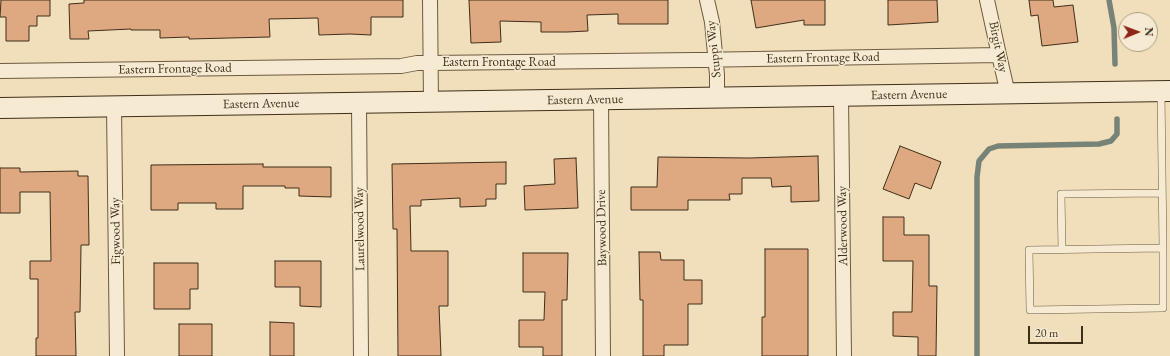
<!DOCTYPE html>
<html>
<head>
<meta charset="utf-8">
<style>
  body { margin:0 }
  #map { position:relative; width:1170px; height:356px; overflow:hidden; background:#f1deba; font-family:"EB Garamond",serif }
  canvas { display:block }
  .north { position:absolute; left:1118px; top:12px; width:40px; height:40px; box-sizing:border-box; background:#f6ead2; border:1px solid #ad9f88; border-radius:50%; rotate:89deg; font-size:11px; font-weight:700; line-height:16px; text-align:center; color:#3f2f19 }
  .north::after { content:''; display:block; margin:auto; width:14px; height:18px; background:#8f2418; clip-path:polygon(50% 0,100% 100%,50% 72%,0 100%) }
  .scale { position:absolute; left:1028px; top:326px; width:55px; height:18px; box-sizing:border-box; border:2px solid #3f2f19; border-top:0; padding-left:5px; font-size:12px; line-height:14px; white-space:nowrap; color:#3f2f19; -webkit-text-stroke:3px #f6ead2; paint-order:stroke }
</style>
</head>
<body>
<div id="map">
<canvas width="1170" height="356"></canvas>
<div class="north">N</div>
<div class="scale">20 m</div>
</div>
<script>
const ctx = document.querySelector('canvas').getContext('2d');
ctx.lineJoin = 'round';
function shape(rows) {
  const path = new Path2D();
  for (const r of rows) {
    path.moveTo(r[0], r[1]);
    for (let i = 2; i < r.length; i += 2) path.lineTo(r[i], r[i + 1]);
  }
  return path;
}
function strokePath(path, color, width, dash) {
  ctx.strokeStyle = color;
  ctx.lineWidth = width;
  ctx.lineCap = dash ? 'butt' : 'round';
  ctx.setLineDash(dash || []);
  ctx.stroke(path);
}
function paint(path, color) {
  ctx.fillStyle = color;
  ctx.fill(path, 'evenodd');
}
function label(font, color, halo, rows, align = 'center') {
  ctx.font = font + ' "EB Garamond",serif';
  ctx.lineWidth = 3;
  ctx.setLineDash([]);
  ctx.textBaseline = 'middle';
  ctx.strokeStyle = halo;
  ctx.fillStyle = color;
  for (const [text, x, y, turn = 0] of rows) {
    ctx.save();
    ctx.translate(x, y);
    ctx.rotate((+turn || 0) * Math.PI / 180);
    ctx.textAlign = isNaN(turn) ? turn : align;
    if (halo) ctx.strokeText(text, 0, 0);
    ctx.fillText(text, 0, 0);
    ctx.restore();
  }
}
strokePath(shape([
  [1109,0,1114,28,1115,64],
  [977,356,977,177,979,161,989,149,998,146,1099,144,1111,141,1117,134,1117,119]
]), '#778377', 5.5);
const building = shape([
  [1,0,50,0,50,16,37,16,37,26,29,26,29,41,6,41,6,17,0,17,1,0],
  [84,0,403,0,403,17,371,17,371,35,350,34,319,35,318,18,269,19,270,37,189,39,189,37,160,38,160,30,131,30,131,29,88,31,89,39,70,39,69,4,84,3,84,0],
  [469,0,668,0,668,24,618,24,618,14,587,15,588,31,567,32,541,32,541,22,500,21,501,42,471,43,469,0],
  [751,0,825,0,825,25,804,25,804,20,756,28,751,0],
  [888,0,937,0,938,22,888,25,888,0],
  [1029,0,1053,0,1054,7,1073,5,1078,42,1042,46,1038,15,1031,16,1029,0],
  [900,146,941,162,931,189,915,183,909,199,883,189,900,146],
  [818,156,819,201,791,202,791,186,772,187,771,178,742,178,742,194,729,194,730,200,688,200,688,210,631,210,631,187,657,187,658,157,749,158,818,156],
  [576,158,578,208,525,210,524,186,555,184,554,159,576,158],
  [506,162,506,184,496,184,496,199,486,199,486,206,460,207,460,198,421,200,421,206,410,206,411,251,448,251,448,306,439,306,441,356,398,356,397,229,393,229,392,164,506,162],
  [263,164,263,167,331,167,331,197,299,196,299,188,285,188,285,186,243,186,243,209,216,209,216,203,178,203,178,210,151,210,151,165,263,164],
  [0,168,20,168,20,172,78,171,78,176,88,176,89,245,81,245,80,312,75,312,76,356,36,356,36,338,38,338,38,279,30,279,30,261,51,261,50,192,20,192,20,213,0,213,0,168],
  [883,217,904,217,904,235,929,235,929,286,937,286,936,356,918,356,918,337,893,336,893,312,912,312,913,261,883,261,883,217],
  [765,249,808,249,808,356,762,356,762,317,765,317,765,249],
  [639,252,660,252,661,260,684,260,684,280,702,280,702,304,688,304,688,345,664,345,664,356,643,356,643,300,640,300,639,252],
  [523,253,568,253,567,300,562,300,562,356,543,356,543,347,519,347,519,320,544,320,545,292,523,292,523,253],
  [275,261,321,261,321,307,300,306,300,287,275,287,275,261],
  [154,263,198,263,198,289,190,289,190,309,154,309,154,263],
  [270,322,294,323,294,356,270,356,270,322],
  [179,324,212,324,212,356,179,356,179,324]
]);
paint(building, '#dea880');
strokePath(building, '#3f2f19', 1);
const service = shape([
  [1161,92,1163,248,1163,308,1030,310,1029,250,1163,248],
  [1062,250,1061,194,1162,193]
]);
const minor = shape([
  [430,0,431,102],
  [707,0,712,22,717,75,717,98],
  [987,0,999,55,1008,94],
  [0,71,401,66,417,63,430,63,694,60,999,55],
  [841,96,844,356],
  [601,99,603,356],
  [359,103,361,356],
  [114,106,117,356]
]);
const secondary = shape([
  [0,108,1170,91]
]);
strokePath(service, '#6c5b41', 8);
strokePath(minor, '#6c5b41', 16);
strokePath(secondary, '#3f2f19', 22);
strokePath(service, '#f6ead2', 7);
strokePath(minor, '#f6ead2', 14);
strokePath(secondary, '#f6ead2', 20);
label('13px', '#3f2f19', '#f6ead2', [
  ["Birgit Way",998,47,78],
  ["Stuppi Way",714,49,-96],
  ["Eastern Frontage Road",823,58,-1],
  ["Eastern Frontage Road",499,62],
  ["Eastern Frontage Road",175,69,-1],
  ["Eastern Avenue",909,95,-1],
  ["Eastern Avenue",585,100,-1],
  ["Eastern Avenue",261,104,-1],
  ["Alderwood Way",843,226,-91],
  ["Baywood Drive",602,228,-91],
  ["Laurelwood Way",360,229,-91],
  ["Figwood Way",116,231,-91]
]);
</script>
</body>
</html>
